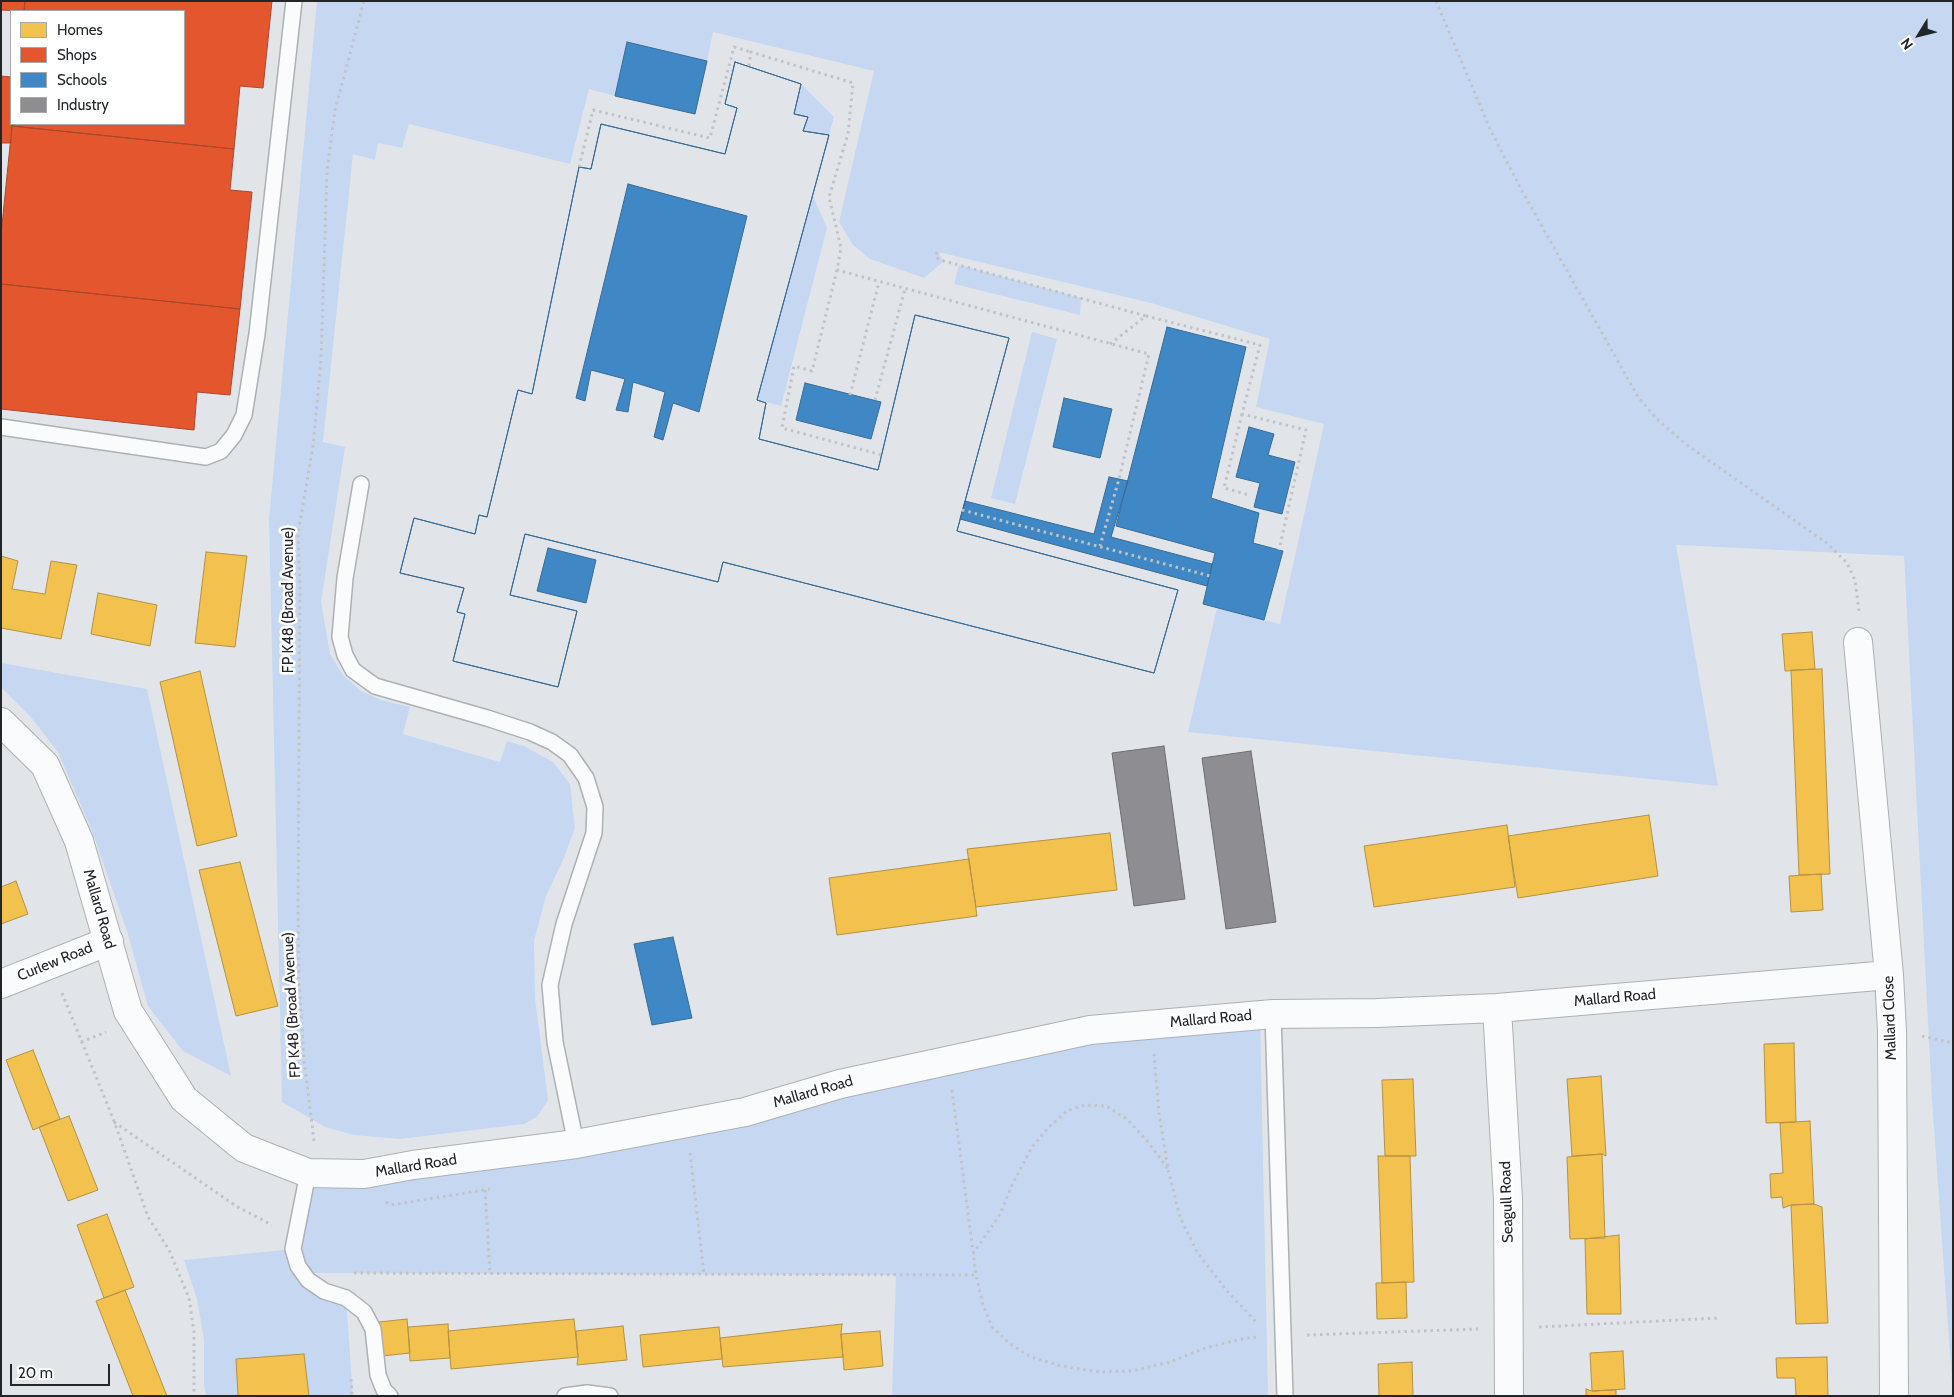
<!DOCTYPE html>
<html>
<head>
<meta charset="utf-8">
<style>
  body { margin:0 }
  #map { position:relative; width:1954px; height:1397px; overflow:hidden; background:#e1e5ea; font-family:Cabin,sans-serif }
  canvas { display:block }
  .frame { position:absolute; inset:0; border:2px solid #232629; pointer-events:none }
  .legend { position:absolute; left:10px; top:10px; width:175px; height:115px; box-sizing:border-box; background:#fff; border:1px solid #a7a8a9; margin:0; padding:6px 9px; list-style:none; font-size:15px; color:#232629 }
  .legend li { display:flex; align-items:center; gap:10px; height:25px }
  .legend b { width:25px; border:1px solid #a7a8a9 }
  .north { position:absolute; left:1894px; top:10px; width:50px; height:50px; -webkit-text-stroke:4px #fff; paint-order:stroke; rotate:234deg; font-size:14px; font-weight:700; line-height:20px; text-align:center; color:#232629 }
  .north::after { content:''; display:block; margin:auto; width:18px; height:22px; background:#232629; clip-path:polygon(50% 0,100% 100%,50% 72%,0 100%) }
  .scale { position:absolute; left:10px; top:1364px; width:100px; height:22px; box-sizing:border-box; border:2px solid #232629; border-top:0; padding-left:6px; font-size:15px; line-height:18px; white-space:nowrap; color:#232629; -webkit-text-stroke:4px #fff; paint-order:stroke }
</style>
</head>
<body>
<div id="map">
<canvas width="1954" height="1397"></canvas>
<div class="frame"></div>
<ul class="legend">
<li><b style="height:14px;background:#f2c14e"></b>Homes</li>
<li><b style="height:14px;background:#e4572e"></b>Shops</li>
<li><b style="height:14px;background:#3f88c5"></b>Schools</li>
<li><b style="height:14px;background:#8d8d92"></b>Industry</li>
</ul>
<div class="north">N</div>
<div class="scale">20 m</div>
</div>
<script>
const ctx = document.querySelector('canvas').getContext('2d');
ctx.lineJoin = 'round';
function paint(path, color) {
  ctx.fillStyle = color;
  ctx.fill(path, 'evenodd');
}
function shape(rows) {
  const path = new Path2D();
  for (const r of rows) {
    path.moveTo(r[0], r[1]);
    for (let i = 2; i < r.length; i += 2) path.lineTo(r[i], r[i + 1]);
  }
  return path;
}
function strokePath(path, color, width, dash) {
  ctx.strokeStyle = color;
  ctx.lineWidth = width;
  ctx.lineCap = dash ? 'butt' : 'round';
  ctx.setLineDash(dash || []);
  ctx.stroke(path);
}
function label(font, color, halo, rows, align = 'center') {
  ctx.font = font + ' Cabin,sans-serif';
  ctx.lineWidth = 5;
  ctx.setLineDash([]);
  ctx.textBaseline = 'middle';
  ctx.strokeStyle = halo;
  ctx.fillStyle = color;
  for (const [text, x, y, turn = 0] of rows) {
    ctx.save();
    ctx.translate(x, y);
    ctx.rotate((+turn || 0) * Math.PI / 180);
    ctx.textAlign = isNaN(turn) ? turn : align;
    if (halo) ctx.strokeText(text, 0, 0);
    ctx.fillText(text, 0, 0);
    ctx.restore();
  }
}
paint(shape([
  [317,1,1953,1,1953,1396,1932,1100,1904,556,1676,545,1718,786,1188,732,1217,608,1280,624,1324,424,1256,407,1270,339,1151,303,938,252,944,261,924,278,870,259,853,245,839,222,874,71,713,32,707,61,627,42,615,96,589,89,570,164,409,124,402,148,378,143,375,160,353,154,323,442,345,447,321,602,330,654,343,675,361,691,381,700,410,707,403,734,500,762,507,741,524,746,553,762,570,784,575,828,563,860,546,896,534,941,535,998,548,1100,537,1117,524,1124,400,1139,354,1135,325,1127,282,1102,269,519],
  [801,84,834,117,829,135,803,131,808,118,794,114],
  [813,196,827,228,781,406,757,400],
  [959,265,1081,298,1080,315,954,284],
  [1032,332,1057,339,1015,504,991,498],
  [1,663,147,689,231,1076,183,1051,148,1006,127,931,92,831,58,752,30,716,1,687],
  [1260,1015,1268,1396,892,1396,896,1275,304,1273,346,1298,353,1396,206,1396,204,1385,204,1340,197,1299,184,1260,293,1249,308,1173,364,1174,840,1084]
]), '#c6d8f1');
const homes = shape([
  [206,552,247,556,235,647,195,643,206,552],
  [1,556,18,561,12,589,45,594,51,561,77,565,61,639,1,628,1,556],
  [98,593,157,605,150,646,91,634,98,593],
  [1812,632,1815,669,1785,671,1782,634,1812,632],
  [1822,669,1830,874,1799,875,1791,670,1822,669],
  [200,671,237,836,197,846,160,682,200,671],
  [1649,815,1658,876,1518,898,1508,836,1649,815],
  [1507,825,1515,887,1374,907,1364,846,1507,825],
  [1110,833,1117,890,976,907,967,849,1110,833],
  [969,859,977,916,837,935,829,878,969,859],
  [240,862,278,1006,236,1016,199,870,240,862],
  [1821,874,1823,910,1791,912,1789,876,1821,874],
  [16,881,28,914,1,924,1,887,16,881],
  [1794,1043,1796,1122,1766,1123,1764,1044,1794,1043],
  [33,1050,60,1119,33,1130,6,1060,33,1050],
  [1601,1076,1606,1156,1602,1154,1572,1156,1567,1079,1601,1076],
  [1413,1079,1416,1156,1385,1156,1382,1080,1413,1079],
  [69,1116,98,1190,68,1201,39,1127,69,1116],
  [1810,1121,1814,1204,1791,1205,1783,1208,1782,1197,1771,1198,1770,1174,1783,1173,1780,1123,1810,1121],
  [1602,1154,1605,1238,1570,1239,1567,1157,1602,1154],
  [1378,1156,1410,1156,1414,1282,1382,1283,1378,1156],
  [1814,1204,1822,1207,1828,1323,1796,1324,1791,1205,1814,1204],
  [107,1214,134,1287,104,1298,77,1225,107,1214],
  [1619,1235,1621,1314,1587,1314,1585,1239,1619,1235],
  [1406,1282,1407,1318,1377,1319,1376,1283,1406,1282],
  [125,1290,167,1396,133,1396,96,1301,125,1290],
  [407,1319,410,1353,382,1356,379,1322,407,1319],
  [574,1319,578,1357,451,1369,448,1331,574,1319],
  [448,1324,450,1358,410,1361,408,1327,448,1324],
  [842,1324,841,1334,843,1357,723,1367,720,1338,842,1324],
  [623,1326,627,1360,577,1365,578,1357,576,1331,623,1326],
  [719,1327,722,1359,643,1367,640,1335,719,1327],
  [880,1331,883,1366,844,1370,841,1334,880,1331],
  [1623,1351,1625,1389,1592,1391,1590,1353,1623,1351],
  [304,1354,309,1396,238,1396,236,1359,304,1354],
  [1827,1357,1828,1396,1796,1396,1795,1378,1777,1378,1776,1358,1827,1357],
  [1412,1362,1413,1396,1379,1396,1378,1364,1412,1362],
  [1586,1389,1592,1391,1616,1390,1616,1396,1586,1396,1586,1389]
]);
paint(homes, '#f2c14e');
strokePath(homes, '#b49243', 1);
const shops = shape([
  [1,1,25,1,24,11,1,10,1,1],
  [25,1,272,1,263,88,240,86,234,149,12,126,12,124,184,124,184,11,24,11,25,1],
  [1,76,11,77,12,124,11,143,1,143,1,76],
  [12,126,234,149,230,190,252,192,240,309,1,284,1,235,12,126],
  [1,284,240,309,230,395,197,392,194,430,1,409,1,284]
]);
paint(shops, '#e4572e');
strokePath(shops, '#aa482c', 1);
const schools = shape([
  [627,42,707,61,695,114,615,96,627,42],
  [735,62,801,84,794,114,808,117,803,131,829,135,757,400,766,403,759,439,878,470,915,315,1009,338,957,531,1178,590,1154,673,723,562,718,582,525,534,510,595,577,611,558,687,453,661,465,614,457,612,464,588,400,573,414,518,475,534,479,515,487,517,518,390,532,394,579,167,591,169,601,124,725,154,737,108,725,104,735,62],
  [735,62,801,84,794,114,808,117,803,131,829,135,757,400,766,403,759,439,878,470,915,315,1009,338,957,531,1178,590,1154,673,723,562,718,582,525,534,510,595,577,611,558,687,453,661,465,614,457,612,464,588,400,573,414,518,475,534,479,515,487,517,518,390,532,394,579,167,591,169,601,124,725,154,737,108,725,104,735,62],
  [628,184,747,216,699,412,673,403,663,440,654,437,665,392,633,382,628,412,616,410,625,379,591,370,585,401,576,398,628,184],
  [1167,327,1246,347,1211,498,1259,513,1253,543,1283,551,1264,620,1203,604,1215,553,1116,526,1167,327],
  [805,383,881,402,871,439,796,420,805,383],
  [1064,398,1112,409,1100,458,1053,447,1064,398],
  [1249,427,1274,434,1268,455,1295,462,1282,514,1254,507,1260,483,1236,477,1249,427],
  [1109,477,1128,481,1111,537,1212,564,1207,586,960,519,965,501,1094,534,1109,477],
  [548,548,596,560,586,603,537,591,548,548],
  [673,937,692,1018,652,1025,634,944,673,937]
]);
paint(schools, '#3f88c5');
strokePath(schools, '#376b96', 1);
const industry = shape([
  [1164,746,1185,899,1134,906,1112,753,1164,746],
  [1251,751,1276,922,1226,929,1202,758,1251,751]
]);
paint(industry, '#8d8d92');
strokePath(industry, '#6d6e72', 1);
const service = shape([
  [1,427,206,457,221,451,234,435,244,415,257,334,294,1],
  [361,484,345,578,340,637,345,655,353,670,375,686,487,718,530,732,552,742,570,755,586,778,595,807,594,833,564,924,550,985,555,1042,576,1144],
  [1273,1014,1285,1396],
  [308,1173,293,1249,298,1266,308,1280,324,1291,346,1298,364,1312,373,1329,378,1375,384,1390,390,1396],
  [565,1396,587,1393,610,1396]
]);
const minor = shape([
  [1858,642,1889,975,1892,1031,1894,1396],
  [1,722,45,765,79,841,128,1011,184,1099,244,1148,308,1173,364,1174,413,1165,576,1144,745,1112,840,1084,1090,1030,1273,1014,1377,1013,1497,1008,1889,975],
  [1,984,109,941],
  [1497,1008,1508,1199,1509,1396]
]);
strokePath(service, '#adb0b4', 18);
strokePath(minor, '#adb0b4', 30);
strokePath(shape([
  [1436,1,1490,129,1521,189,1638,397,1658,420,1687,445,1828,544,1847,563,1855,580,1859,611],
  [749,66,751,52,853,83,848,134,829,197,841,248,837,270,1149,354,1119,479,1100,546],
  [579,167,593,110,710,138,734,47,751,52],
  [937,252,936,258,944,261,1146,316],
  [837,270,812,371,794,366,782,428,882,455],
  [1110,344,1146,316,1260,345,1242,414,1306,430,1279,550],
  [850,395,879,282],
  [875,400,905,289],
  [1242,414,1224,488,1249,495],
  [962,510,1210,576],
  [62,993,114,1121,148,1217,169,1250,189,1298,194,1332,194,1396],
  [1922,1036,1953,1043],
  [81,1042,106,1032],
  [1154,1054,1159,1113,1168,1169,1180,1217,1197,1252,1227,1291,1258,1324],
  [952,1090,976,1275,983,1305,992,1327,1010,1344,1031,1357,1061,1366,1099,1372,1132,1371,1170,1362,1205,1348,1246,1338,1258,1337],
  [114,1122,236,1206,272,1225],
  [314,1141,304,1060,299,980,298,909,300,586,298,534,313,446,321,360,327,171,335,110,364,1],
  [690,1153,704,1274],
  [485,1190,490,1273],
  [386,1202,391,1205,490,1189],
  [973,1254,999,1216,1012,1185,1032,1147,1048,1128,1067,1111,1085,1105,1106,1106,1127,1119,1148,1142,1168,1169],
  [354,1273,976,1275],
  [1539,1327,1718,1318],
  [1307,1335,1478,1329],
  [351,1379,352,1396]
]), '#c2c3c4', 3, [2.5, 4]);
strokePath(service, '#fafbfc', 15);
strokePath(minor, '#fafbfc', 28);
label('15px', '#232629', '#fff', [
  ["FP K48 (Broad Avenue)",289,600,-90],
  ["Mallard Road",99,909,74],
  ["Curlew Road",55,962,-22],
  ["Mallard Road",1615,998,-5],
  ["FP K48 (Broad Avenue)",292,1005,-93],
  ["Mallard Close",1890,1018,-92],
  ["Mallard Road",1211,1019,-5],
  ["Mallard Road",813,1092,-16],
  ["Mallard Road",416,1166,-9],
  ["Seagull Road",1507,1202,-92]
]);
</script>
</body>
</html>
